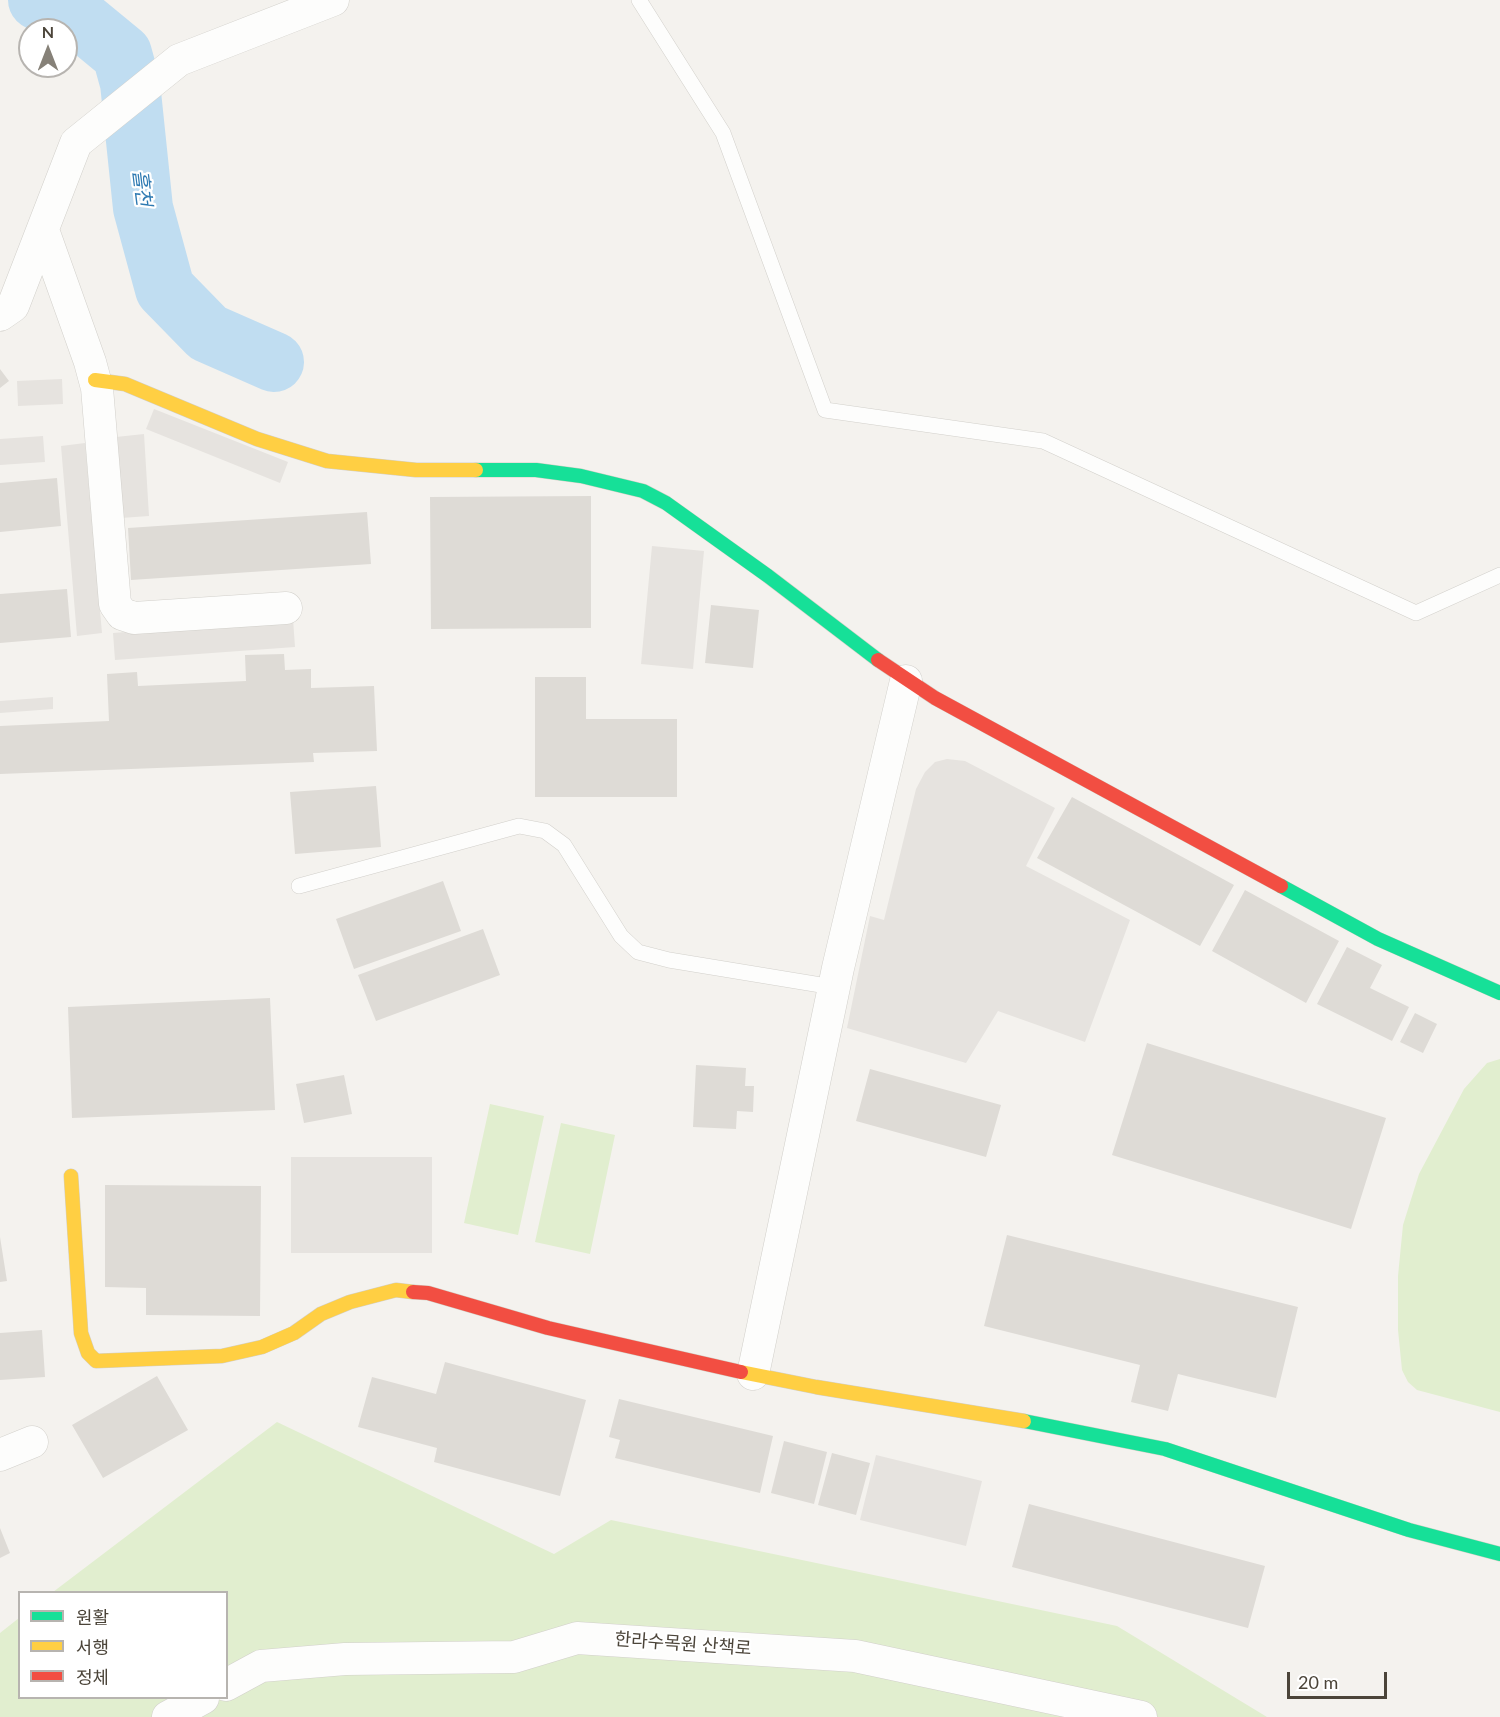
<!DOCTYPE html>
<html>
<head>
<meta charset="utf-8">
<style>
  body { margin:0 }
  #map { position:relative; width:1500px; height:1717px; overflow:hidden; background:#f4f2ee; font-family:Lato,"Noto Sans KR",sans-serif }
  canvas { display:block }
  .legend { position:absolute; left:18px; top:1591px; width:210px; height:108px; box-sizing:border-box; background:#fff; border:2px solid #b7b4b0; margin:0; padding:8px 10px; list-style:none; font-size:18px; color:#4b4439 }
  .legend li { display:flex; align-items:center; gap:12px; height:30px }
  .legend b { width:30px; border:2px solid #b7b4b0 }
  .north { position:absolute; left:18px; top:18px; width:60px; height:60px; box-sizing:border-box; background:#fff; border:2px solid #b7b4b0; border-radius:50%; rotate:0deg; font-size:16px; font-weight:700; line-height:24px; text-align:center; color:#4b4439 }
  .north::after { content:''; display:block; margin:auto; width:21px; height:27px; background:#868178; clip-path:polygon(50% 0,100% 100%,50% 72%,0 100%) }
  .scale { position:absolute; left:1287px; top:1672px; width:100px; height:27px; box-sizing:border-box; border:3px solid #4b4439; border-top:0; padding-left:8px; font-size:18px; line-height:21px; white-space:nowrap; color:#4b4439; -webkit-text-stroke:4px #fff; paint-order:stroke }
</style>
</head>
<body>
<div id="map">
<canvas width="1500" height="1717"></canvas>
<ul class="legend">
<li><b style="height:8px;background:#16e098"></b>원활</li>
<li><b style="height:8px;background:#ffcf43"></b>서행</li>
<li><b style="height:8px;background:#f24e42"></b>정체</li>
</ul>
<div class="north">N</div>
<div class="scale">20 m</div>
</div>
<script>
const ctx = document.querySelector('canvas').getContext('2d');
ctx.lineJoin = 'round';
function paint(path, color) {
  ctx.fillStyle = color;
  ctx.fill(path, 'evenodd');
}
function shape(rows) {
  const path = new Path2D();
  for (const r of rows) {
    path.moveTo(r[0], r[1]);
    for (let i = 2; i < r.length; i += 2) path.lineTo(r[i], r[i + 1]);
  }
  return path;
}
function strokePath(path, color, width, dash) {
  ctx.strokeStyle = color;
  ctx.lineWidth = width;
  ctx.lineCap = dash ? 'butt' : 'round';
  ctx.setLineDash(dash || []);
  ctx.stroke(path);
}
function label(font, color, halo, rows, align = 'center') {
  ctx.font = font + ' Lato,"Noto Sans KR",sans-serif';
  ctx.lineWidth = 4.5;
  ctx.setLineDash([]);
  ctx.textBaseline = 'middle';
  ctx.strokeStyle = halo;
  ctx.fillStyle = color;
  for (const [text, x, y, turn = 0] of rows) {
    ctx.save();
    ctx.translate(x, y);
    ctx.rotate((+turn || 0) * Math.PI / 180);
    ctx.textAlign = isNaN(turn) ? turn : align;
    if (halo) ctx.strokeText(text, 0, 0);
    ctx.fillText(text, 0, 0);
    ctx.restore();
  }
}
paint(shape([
  [1500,1059,1500,1412,1417,1390,1408,1382,1402,1370,1398,1330,1398,1276,1403,1225,1419,1174,1464,1089,1487,1063],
  [490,1104,544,1116,518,1235,464,1223],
  [561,1123,615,1135,590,1254,535,1242],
  [277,1422,554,1554,611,1520,1117,1626,1267,1717,0,1717,0,1633,19,1618,20,1698,226,1698,226,1592,53,1592]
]), '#e1eecf');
paint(shape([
  [62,379,63,404,18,406,17,381],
  [154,409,288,462,280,483,146,429],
  [144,434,149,516,121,518,116,437],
  [43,436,45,462,0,465,0,439],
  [85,443,102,633,77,636,61,446],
  [652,546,704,551,693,669,641,664],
  [293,619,295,647,115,660,113,633],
  [53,697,53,709,0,713,0,701],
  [947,759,965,761,1055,808,1026,866,1130,920,1085,1042,998,1011,966,1063,847,1028,870,916,884,920,916,789,925,772,935,762],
  [291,1157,432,1157,432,1253,291,1253],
  [876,1455,982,1481,966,1546,860,1520]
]), '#e6e3df');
strokePath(shape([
  [38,0,76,16,122,54,130,83,143,208,165,289,208,333,274,362]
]), '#c0ddf1', 60);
paint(shape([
  [0,369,9,381,0,388],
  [57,478,61,526,0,532,0,483],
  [591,496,591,628,431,629,430,497],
  [367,512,371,564,131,580,128,528],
  [67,589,71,637,0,643,0,594],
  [711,605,759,610,753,668,705,663],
  [284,654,285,670,311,669,311,688,374,686,377,751,313,753,314,762,0,774,0,726,109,721,107,674,137,672,138,686,246,681,245,655],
  [535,677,586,677,586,719,677,719,677,797,535,797],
  [376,786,381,847,295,854,290,792],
  [1072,797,1234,885,1200,946,1037,858],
  [443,881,461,931,354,969,336,919],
  [1245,890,1339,941,1306,1003,1212,951],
  [483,929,500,975,376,1021,358,975],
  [1347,947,1382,965,1370,988,1409,1007,1392,1041,1317,1004],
  [270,998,275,1110,72,1118,68,1007],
  [1415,1013,1437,1024,1423,1053,1400,1042],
  [1147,1043,1386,1118,1351,1229,1112,1155],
  [696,1065,746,1068,745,1086,754,1086,753,1112,737,1111,736,1129,693,1127],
  [870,1069,1001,1105,986,1157,856,1121],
  [344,1075,352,1114,304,1123,296,1084],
  [105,1185,261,1186,260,1316,146,1315,146,1288,105,1287],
  [1007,1235,1298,1307,1276,1398,1178,1374,1168,1411,1131,1402,1140,1365,984,1326],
  [0,1237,7,1281,0,1282],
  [42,1330,45,1377,0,1380,0,1333],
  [445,1362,586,1400,560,1496,434,1462,437,1448,358,1427,372,1377,436,1394],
  [157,1376,188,1430,103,1478,72,1425],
  [619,1399,773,1436,760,1493,615,1458,620,1440,609,1437],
  [784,1441,827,1452,814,1504,771,1493],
  [832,1453,870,1463,856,1515,818,1505],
  [1029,1504,1265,1566,1248,1628,1012,1567],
  [0,1528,10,1553,0,1558]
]), '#dedbd6');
const lane = shape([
  [639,0,723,133,825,410,1043,441,1416,613,1500,575],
  [299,886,519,826,545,831,564,845,621,936,638,952,669,960,833,987]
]);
const street = shape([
  [43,230,90,362,97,388,115,604,122,614,134,618,286,608],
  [0,315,13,306,76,143,179,60,333,0],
  [753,1374,838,968,906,681],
  [0,1455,32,1442],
  [226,1685,261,1666,345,1659,514,1657,577,1638,855,1656,1141,1717],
  [168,1717,203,1698]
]);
const fast = shape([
  [476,470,536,470,581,476,643,491,666,503,768,576,878,660],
  [1281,886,1378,939,1500,993],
  [1024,1421,1165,1449,1409,1530,1500,1554]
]);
const slow = shape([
  [95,380,125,384,257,439,327,461,416,470,476,470],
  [71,1176,81,1333,88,1353,96,1361,222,1356,262,1347,294,1333,321,1314,350,1302,396,1290,413,1292],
  [741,1372,816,1387,1024,1421]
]);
const jam = shape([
  [878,660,935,698,1281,886],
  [413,1292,428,1293,548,1328,741,1372]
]);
strokePath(lane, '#d2d0cb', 16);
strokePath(street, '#d2d0cb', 33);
strokePath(fast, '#d3cfc5', 15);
strokePath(slow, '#d3cfc5', 15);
strokePath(jam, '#d3cfc5', 15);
strokePath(lane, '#fdfdfc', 15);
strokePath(street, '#fdfdfc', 32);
strokePath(fast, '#16e098', 14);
strokePath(slow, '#ffcf43', 14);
strokePath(jam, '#f24e42', 14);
label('18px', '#4b4439', '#fff', [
  ["한라수목원 산책로",683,1644,4]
]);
label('italic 20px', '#2e7ab2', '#fff', [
  ["흘천",142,188,83]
]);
</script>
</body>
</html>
